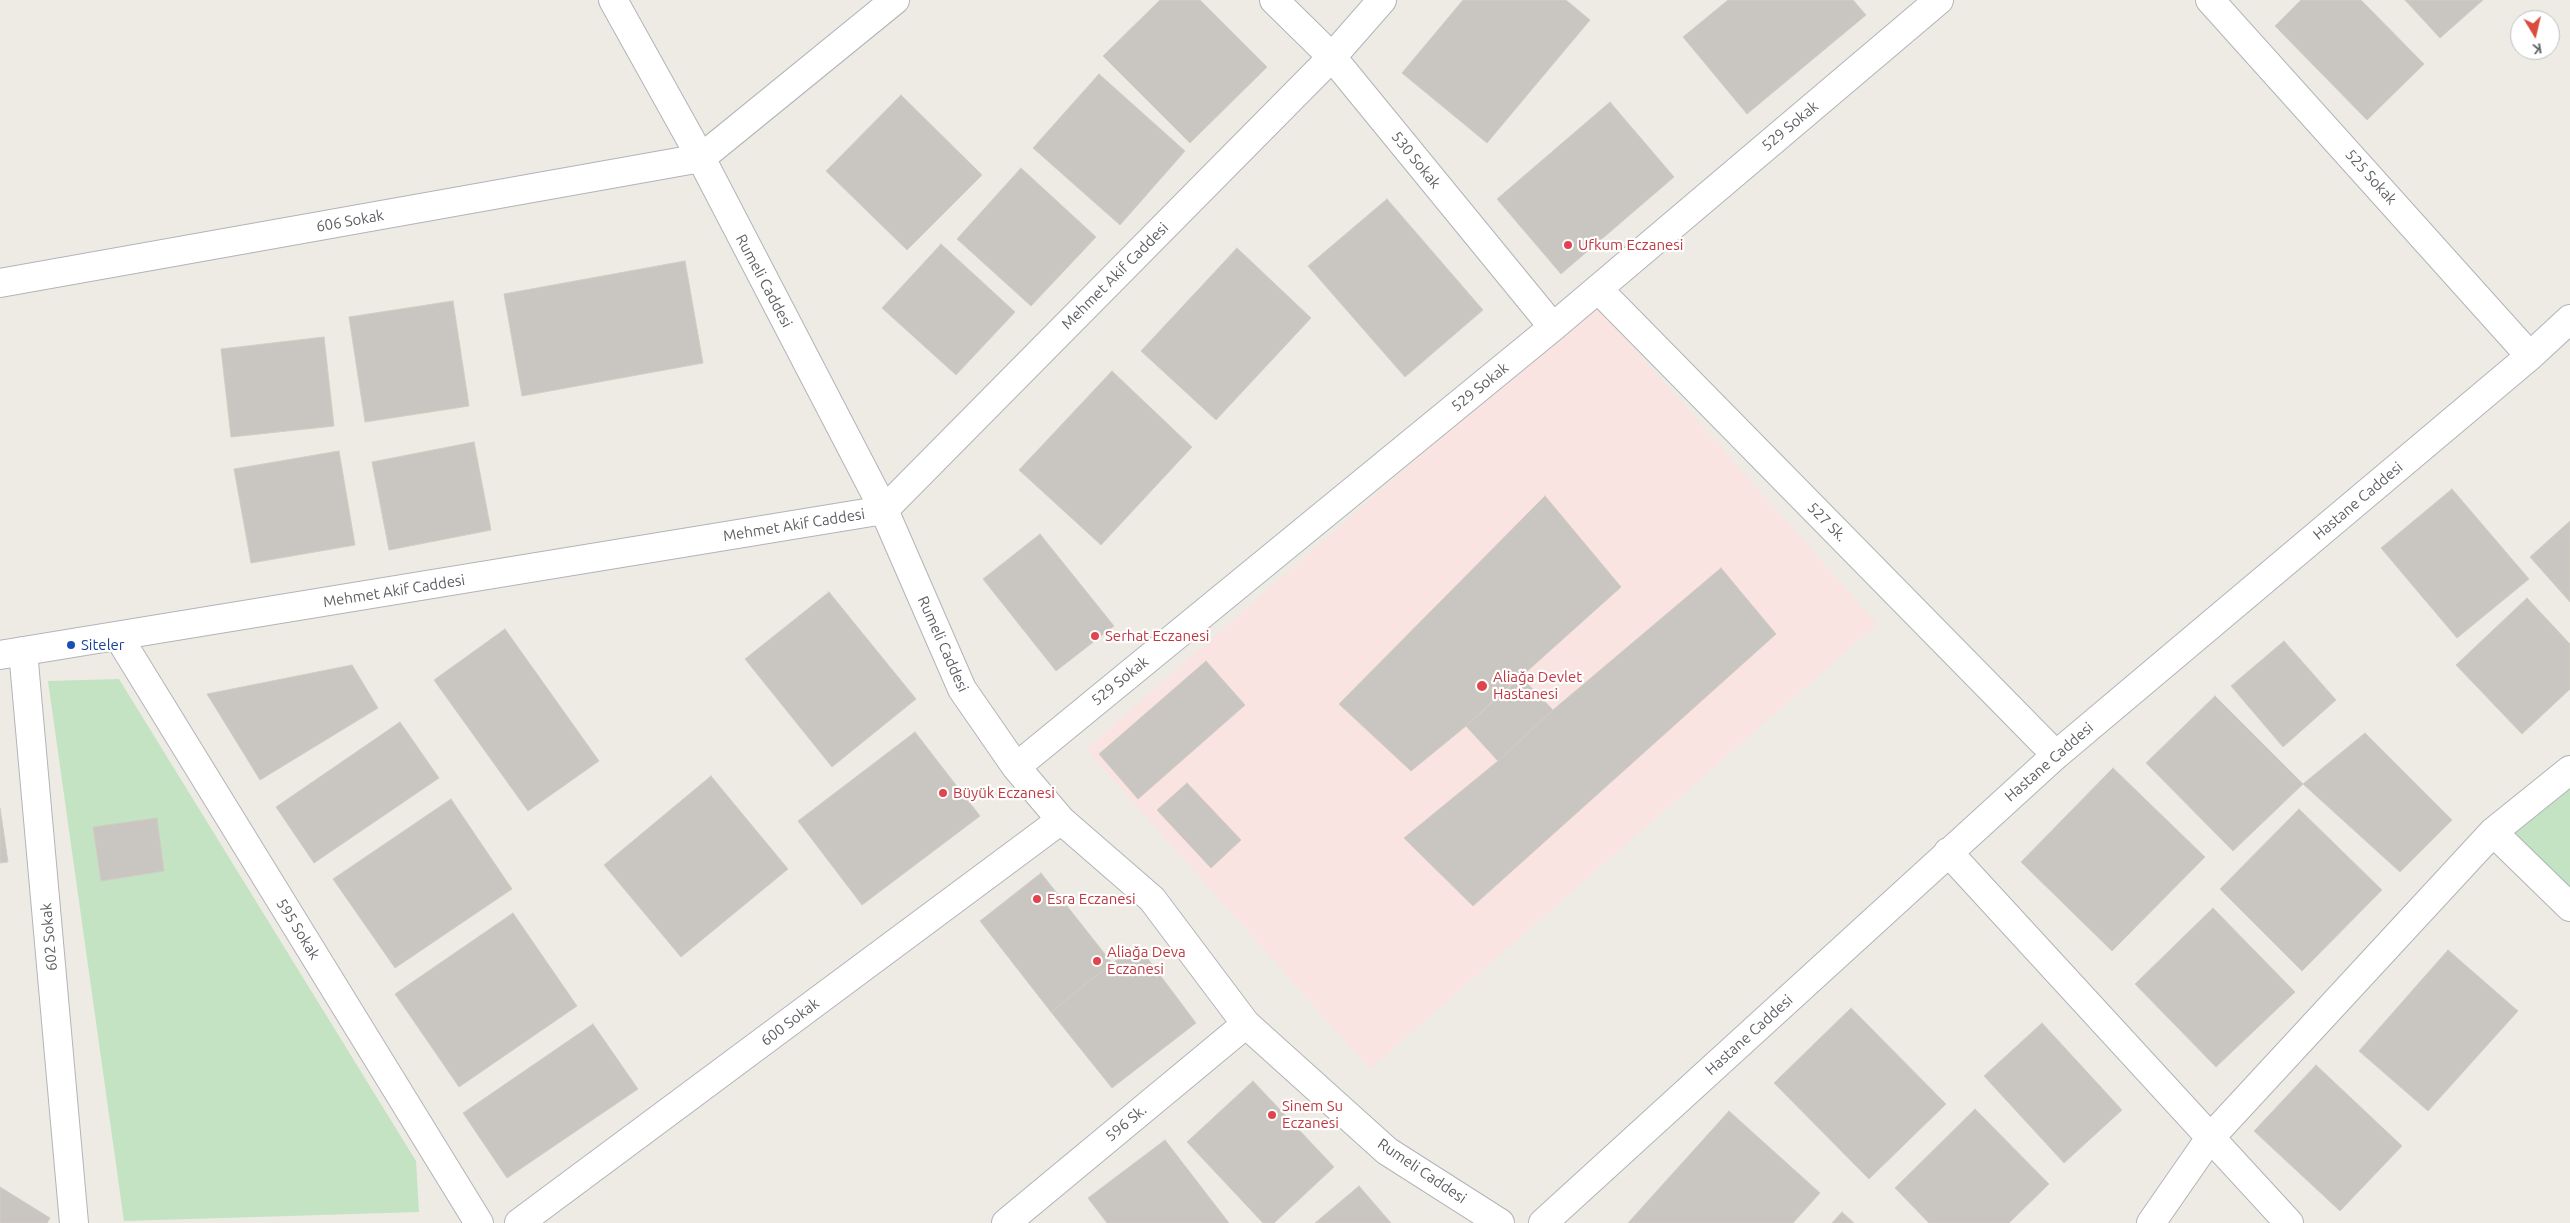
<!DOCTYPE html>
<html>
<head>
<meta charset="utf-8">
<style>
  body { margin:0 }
  #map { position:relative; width:2570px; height:1223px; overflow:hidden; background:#edebe4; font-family:Ubuntu,sans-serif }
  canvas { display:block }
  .north { position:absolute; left:2510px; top:10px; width:50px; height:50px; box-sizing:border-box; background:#fff; border:1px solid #bebfc1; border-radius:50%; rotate:171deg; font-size:14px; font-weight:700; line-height:20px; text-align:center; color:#5c5f63 }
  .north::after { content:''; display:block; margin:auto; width:18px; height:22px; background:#da4d3e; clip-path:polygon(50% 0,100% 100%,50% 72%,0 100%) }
</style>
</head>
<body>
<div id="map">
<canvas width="2570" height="1223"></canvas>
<div class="north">K</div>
</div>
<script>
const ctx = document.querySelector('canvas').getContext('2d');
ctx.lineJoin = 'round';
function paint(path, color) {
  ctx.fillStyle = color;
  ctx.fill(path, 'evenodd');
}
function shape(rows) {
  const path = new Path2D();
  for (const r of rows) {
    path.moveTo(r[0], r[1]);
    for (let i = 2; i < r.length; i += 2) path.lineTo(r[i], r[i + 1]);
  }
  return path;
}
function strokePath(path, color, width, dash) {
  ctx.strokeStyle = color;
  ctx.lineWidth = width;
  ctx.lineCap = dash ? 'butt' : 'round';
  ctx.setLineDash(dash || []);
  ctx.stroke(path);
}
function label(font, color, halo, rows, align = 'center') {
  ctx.font = font + ' Ubuntu,sans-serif';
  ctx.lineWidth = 4.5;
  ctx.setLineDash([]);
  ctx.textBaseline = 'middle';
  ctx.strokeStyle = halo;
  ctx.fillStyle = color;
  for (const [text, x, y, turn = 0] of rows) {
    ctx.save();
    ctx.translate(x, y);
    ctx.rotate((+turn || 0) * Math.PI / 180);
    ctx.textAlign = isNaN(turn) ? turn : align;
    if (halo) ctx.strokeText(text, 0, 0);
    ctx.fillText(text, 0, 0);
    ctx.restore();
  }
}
paint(shape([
  [1594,303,1877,624,1370,1069,1086,749]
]), '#f9e4e2');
paint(shape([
  [119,679,416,1161,419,1212,124,1221,48,681],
  [2570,770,2570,907,2493,832]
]), '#c3e3c3');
const building = shape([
  [1160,0,1200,0,1267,67,1190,143,1103,56,1160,0],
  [1463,0,1566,0,1590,20,1487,143,1402,73,1463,0],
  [1728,0,1853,0,1866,15,1747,114,1683,37,1728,0],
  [2301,0,2361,0,2424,64,2367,120,2275,26,2301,0],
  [2405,0,2483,0,2440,38,2405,0],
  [1099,74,1185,151,1120,225,1033,148,1099,74],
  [901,95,982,175,907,250,826,171,901,95],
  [1610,102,1674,177,1561,274,1497,199,1610,102],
  [1021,168,1096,237,1031,306,957,239,1021,168],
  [1387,199,1483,310,1405,377,1308,266,1387,199],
  [941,244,1015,312,956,375,882,308,941,244],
  [1237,248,1311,318,1216,420,1141,351,1237,248],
  [685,261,703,363,522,396,504,294,685,261],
  [453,301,469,406,365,422,349,317,453,301],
  [324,337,334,426,231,437,221,349,324,337],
  [1112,371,1192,447,1101,545,1019,470,1112,371],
  [474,442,491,530,389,550,372,462,474,442],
  [339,451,355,545,251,563,234,469,339,451],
  [2452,489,2529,579,2457,638,2381,548,2452,489],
  [1545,496,1621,587,1466,726,1411,771,1339,704,1545,496],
  [2570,521,2570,602,2530,557,2570,521],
  [1040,534,1114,626,1056,671,983,579,1040,534],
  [1721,568,1776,634,1473,906,1404,838,1498,761,1553,710,1721,568],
  [829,592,916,699,832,767,745,659,829,592],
  [2527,598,2570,644,2570,689,2522,734,2456,665,2527,598],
  [505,629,599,761,528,811,434,680,505,629],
  [2284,641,2336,700,2283,747,2231,686,2284,641],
  [1206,661,1245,705,1138,799,1099,754,1206,661],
  [352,665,378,708,260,780,207,694,352,665],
  [1520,676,1553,710,1498,761,1466,726,1520,676],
  [2215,696,2303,784,2233,851,2146,763,2215,696],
  [400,722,439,778,314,863,276,807,400,722],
  [915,732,980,816,862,905,798,821,915,732],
  [2365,733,2452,820,2400,872,2303,784,2365,733],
  [2113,768,2205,857,2112,951,2021,862,2113,768],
  [711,776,788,869,681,957,604,865,711,776],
  [1187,783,1241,840,1211,868,1157,810,1187,783],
  [451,799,512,889,395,968,333,879,451,799],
  [0,808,8,862,0,863,0,808],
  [2299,809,2382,890,2302,971,2220,889,2299,809],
  [157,818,164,871,101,881,93,827,157,818],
  [1041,873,1112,963,1051,1012,980,921,1041,873],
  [2213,908,2295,992,2216,1067,2135,984,2213,908],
  [513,913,577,1006,459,1087,395,994,513,913],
  [1139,947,1196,1023,1112,1088,1051,1012,1112,963,1139,947],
  [2448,950,2518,1011,2428,1111,2359,1051,2448,950],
  [1851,1008,1946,1104,1869,1179,1774,1083,1851,1008],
  [2042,1023,2122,1110,2064,1163,1984,1076,2042,1023],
  [593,1024,638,1089,507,1178,463,1113,593,1024],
  [2316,1065,2402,1146,2340,1211,2254,1131,2316,1065],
  [1253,1081,1334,1167,1274,1223,1263,1223,1187,1142,1253,1081],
  [1975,1109,2049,1184,2009,1223,1929,1223,1895,1188,1975,1109],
  [1729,1111,1820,1193,1793,1223,1628,1223,1729,1111],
  [1165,1140,1229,1223,1107,1223,1088,1198,1165,1140],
  [1359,1186,1391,1223,1315,1223,1359,1186],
  [0,1187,50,1218,47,1223,0,1223,0,1187],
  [1842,1212,1854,1223,1832,1223,1842,1212]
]);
paint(building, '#c9c6c1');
strokePath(building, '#d1cdc3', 1);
const minor = shape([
  [613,0,701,158,884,510,962,689,1016,767,1061,820,1152,899,1246,1024,1387,1151,1500,1223],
  [1274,0,1332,57,1553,327],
  [2210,0,2530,356],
  [0,283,701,158,895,0],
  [1598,289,2056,755],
  [118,636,479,1223],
  [23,651,74,1223],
  [0,655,884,510,1332,57,1382,0],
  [1016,767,1553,327,1939,0],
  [2493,832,2570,907],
  [1948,852,2289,1223],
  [519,1223,1061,820],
  [1006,1223,1246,1024],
  [1543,1223,2056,755,2530,356,2570,319],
  [2151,1223,2210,1138,2493,832,2570,770]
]);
strokePath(minor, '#b1b4b8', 30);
strokePath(minor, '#fff', 28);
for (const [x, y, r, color] of [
  [1568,245,5,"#e0444e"],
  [1095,636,5,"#e0444e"],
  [71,645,5,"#1a4fb4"],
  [1482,686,6,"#e0444e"],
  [943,793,5,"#e0444e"],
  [1037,899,5,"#e0444e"],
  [1097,961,5,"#e0444e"],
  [1272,1115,5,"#e0444e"]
]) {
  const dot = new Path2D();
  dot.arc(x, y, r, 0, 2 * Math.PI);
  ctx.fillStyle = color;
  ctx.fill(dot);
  strokePath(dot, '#fff', 2);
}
label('15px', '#5c5f63', '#fff', [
  ["529 Sokak",1790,126,-40],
  ["530 Sokak",1416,160,51],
  ["525 Sokak",2371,177,48],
  ["606 Sokak",350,221,-10],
  ["Mehmet Akif Caddesi",1115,276,-45],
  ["Rumeli Caddesi",764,281,62],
  ["529 Sokak",1480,387,-39],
  ["Hastane Caddesi",2358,501,-40],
  ["527 Sk.",1827,522,45],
  ["Mehmet Akif Caddesi",794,525,-9],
  ["Mehmet Akif Caddesi",394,591,-9],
  ["Rumeli Caddesi",943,644,66],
  ["529 Sokak",1120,681,-39],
  ["Hastane Caddesi",2049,762,-41],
  ["595 Sokak",298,929,58],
  ["602 Sokak",49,937,-95],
  ["600 Sokak",790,1022,-37],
  ["Hastane Caddesi",1749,1035,-42],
  ["596 Sk.",1126,1123,-40],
  ["Rumeli Caddesi",1422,1171,34]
]);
label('15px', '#be3a42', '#fff', [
  ["Ufkum Eczanesi",1578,245],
  ["Serhat Eczanesi",1105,636],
  ["Aliağa Devlet",1493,677],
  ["Hastanesi",1493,694],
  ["Büyük Eczanesi",953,793],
  ["Esra Eczanesi",1047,899],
  ["Aliağa Deva",1107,952],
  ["Eczanesi",1107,969],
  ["Sinem Su",1282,1106],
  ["Eczanesi",1282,1123]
], 'left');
label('15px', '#164399', '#fff', [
  ["Siteler",81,645]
], 'left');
</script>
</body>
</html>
